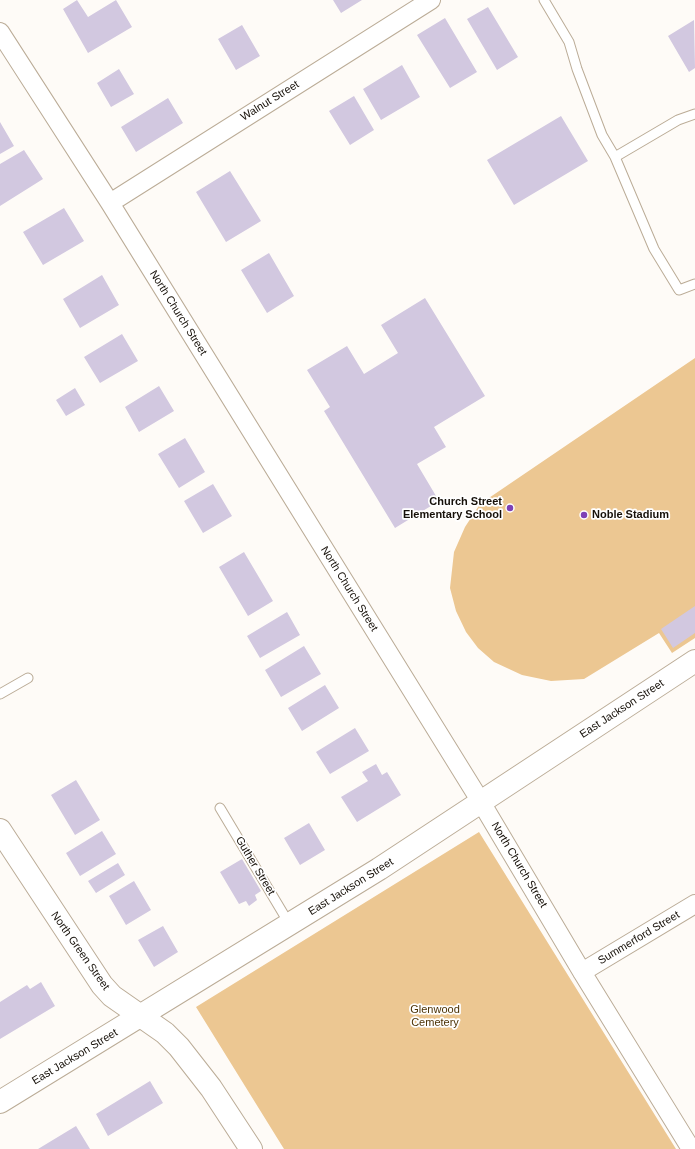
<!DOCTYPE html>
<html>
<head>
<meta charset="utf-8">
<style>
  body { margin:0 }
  canvas { display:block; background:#fefbf7 }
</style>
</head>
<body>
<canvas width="695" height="1149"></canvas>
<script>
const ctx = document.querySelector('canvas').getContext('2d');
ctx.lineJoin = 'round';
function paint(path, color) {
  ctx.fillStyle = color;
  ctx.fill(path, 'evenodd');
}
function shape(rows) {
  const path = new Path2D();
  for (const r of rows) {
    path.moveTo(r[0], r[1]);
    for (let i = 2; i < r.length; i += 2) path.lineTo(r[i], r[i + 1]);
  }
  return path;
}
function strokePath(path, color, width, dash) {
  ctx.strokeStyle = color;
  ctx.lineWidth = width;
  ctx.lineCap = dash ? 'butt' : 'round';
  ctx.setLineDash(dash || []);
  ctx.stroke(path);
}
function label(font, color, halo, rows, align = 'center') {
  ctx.font = font + ' Arial,sans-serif';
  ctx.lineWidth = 3.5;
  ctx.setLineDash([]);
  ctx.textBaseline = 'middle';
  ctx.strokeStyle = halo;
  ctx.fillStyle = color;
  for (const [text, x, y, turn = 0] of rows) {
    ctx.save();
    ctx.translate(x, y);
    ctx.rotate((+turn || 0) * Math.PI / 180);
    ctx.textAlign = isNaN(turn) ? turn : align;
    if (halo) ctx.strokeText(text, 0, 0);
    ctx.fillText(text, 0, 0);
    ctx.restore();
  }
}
paint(shape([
  [695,358,695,638,672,653,659,633,584,679,551,681,522,675,494,662,478,648,466,632,456,611,450,588,454,552,465,527,480,504],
  [479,832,676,1149,284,1149,196,1007]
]), '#ecc792');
paint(shape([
  [77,0,88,17,116,0,132,27,88,53,63,9],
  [333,0,362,0,341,13],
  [488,7,518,57,497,70,467,19],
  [445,18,477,72,450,88,417,35],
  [694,20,695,68,689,72,668,36],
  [242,25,260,56,236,70,218,39],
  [402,65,420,97,381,120,363,89],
  [119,69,134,94,111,107,97,83],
  [354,96,374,130,350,145,329,111],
  [168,98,183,123,136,152,121,127],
  [561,116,588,161,514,205,487,160],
  [0,122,14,146,0,154],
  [24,150,43,179,0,206,0,164],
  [230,171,261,221,226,242,196,192],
  [64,208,84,241,43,265,23,232],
  [269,253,294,296,267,313,241,270],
  [102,275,119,305,80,328,63,299],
  [425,298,485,396,434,427,446,447,417,464,439,501,395,528,324,411,330,407,307,370,347,346,364,374,398,353,381,325],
  [122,334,138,361,100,383,84,357],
  [159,386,174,411,139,432,125,407],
  [75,388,85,405,66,416,56,400],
  [185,438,205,472,179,488,158,454],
  [213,484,232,516,203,533,184,501],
  [244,552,273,601,248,616,219,567],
  [695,606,695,633,673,648,661,629],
  [287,612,300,635,260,658,247,636],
  [304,646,321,674,281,697,265,670],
  [325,685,339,708,302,731,288,708],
  [355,728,369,751,330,774,316,752],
  [376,764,382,775,387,772,401,795,357,822,341,797,368,781,362,772],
  [76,780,100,820,75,835,51,795],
  [309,823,325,850,300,865,284,838],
  [102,831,116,854,80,876,66,853],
  [242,859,261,891,255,895,257,900,249,906,246,901,239,904,220,872],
  [118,863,125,875,96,893,88,881],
  [134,881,151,910,126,925,109,896],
  [163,926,178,952,154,967,138,940],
  [41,982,55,1006,0,1039,0,1002,27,985,30,989],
  [150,1081,163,1103,108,1136,96,1114],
  [76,1126,90,1149,38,1149]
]), '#d2c8e0');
const lane = shape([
  [544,0,569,42,577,69,602,135,615,157,654,249,679,290,695,284],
  [615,157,678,120,695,114],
  [0,694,28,678],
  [220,808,290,925]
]);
const street = shape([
  [0,32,110,203,481,802,582,972,691,1149],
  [110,203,431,0],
  [582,972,695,904]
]);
const secondary = shape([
  [0,830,102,985,112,996,165,1033,179,1047,211,1088,251,1149],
  [0,1102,379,869,695,661]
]);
strokePath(lane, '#bbac97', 11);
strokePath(street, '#bbac97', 20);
strokePath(secondary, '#bbac97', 24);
strokePath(lane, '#fff', 9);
strokePath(street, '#fff', 18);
strokePath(secondary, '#fff', 22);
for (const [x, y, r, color] of [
  [510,508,4,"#7d40b6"],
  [584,515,4,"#7d40b6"]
]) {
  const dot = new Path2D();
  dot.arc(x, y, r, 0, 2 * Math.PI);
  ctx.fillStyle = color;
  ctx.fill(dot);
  strokePath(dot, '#fff', 1.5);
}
label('11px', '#161009', '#fff', [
  ["Walnut Street",270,101,-32],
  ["North Church Street",178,313,58],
  ["North Church Street",349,589,58],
  ["East Jackson Street",622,709,-33],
  ["North Church Street",519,865,59],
  ["Guther Street",255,866,59],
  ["East Jackson Street",351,887,-32],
  ["Summerford Street",639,938,-31],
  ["North Green Street",80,951,55],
  ["East Jackson Street",75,1057,-31]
]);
label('bold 11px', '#161009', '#fff', [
  ["Church Street",502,502],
  ["Elementary School",502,515],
  ["Noble Stadium",592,515,"left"]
], 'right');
label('11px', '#4c3204', '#fff', [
  ["Glenwood",435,1010],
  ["Cemetery",435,1023]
]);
</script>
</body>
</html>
